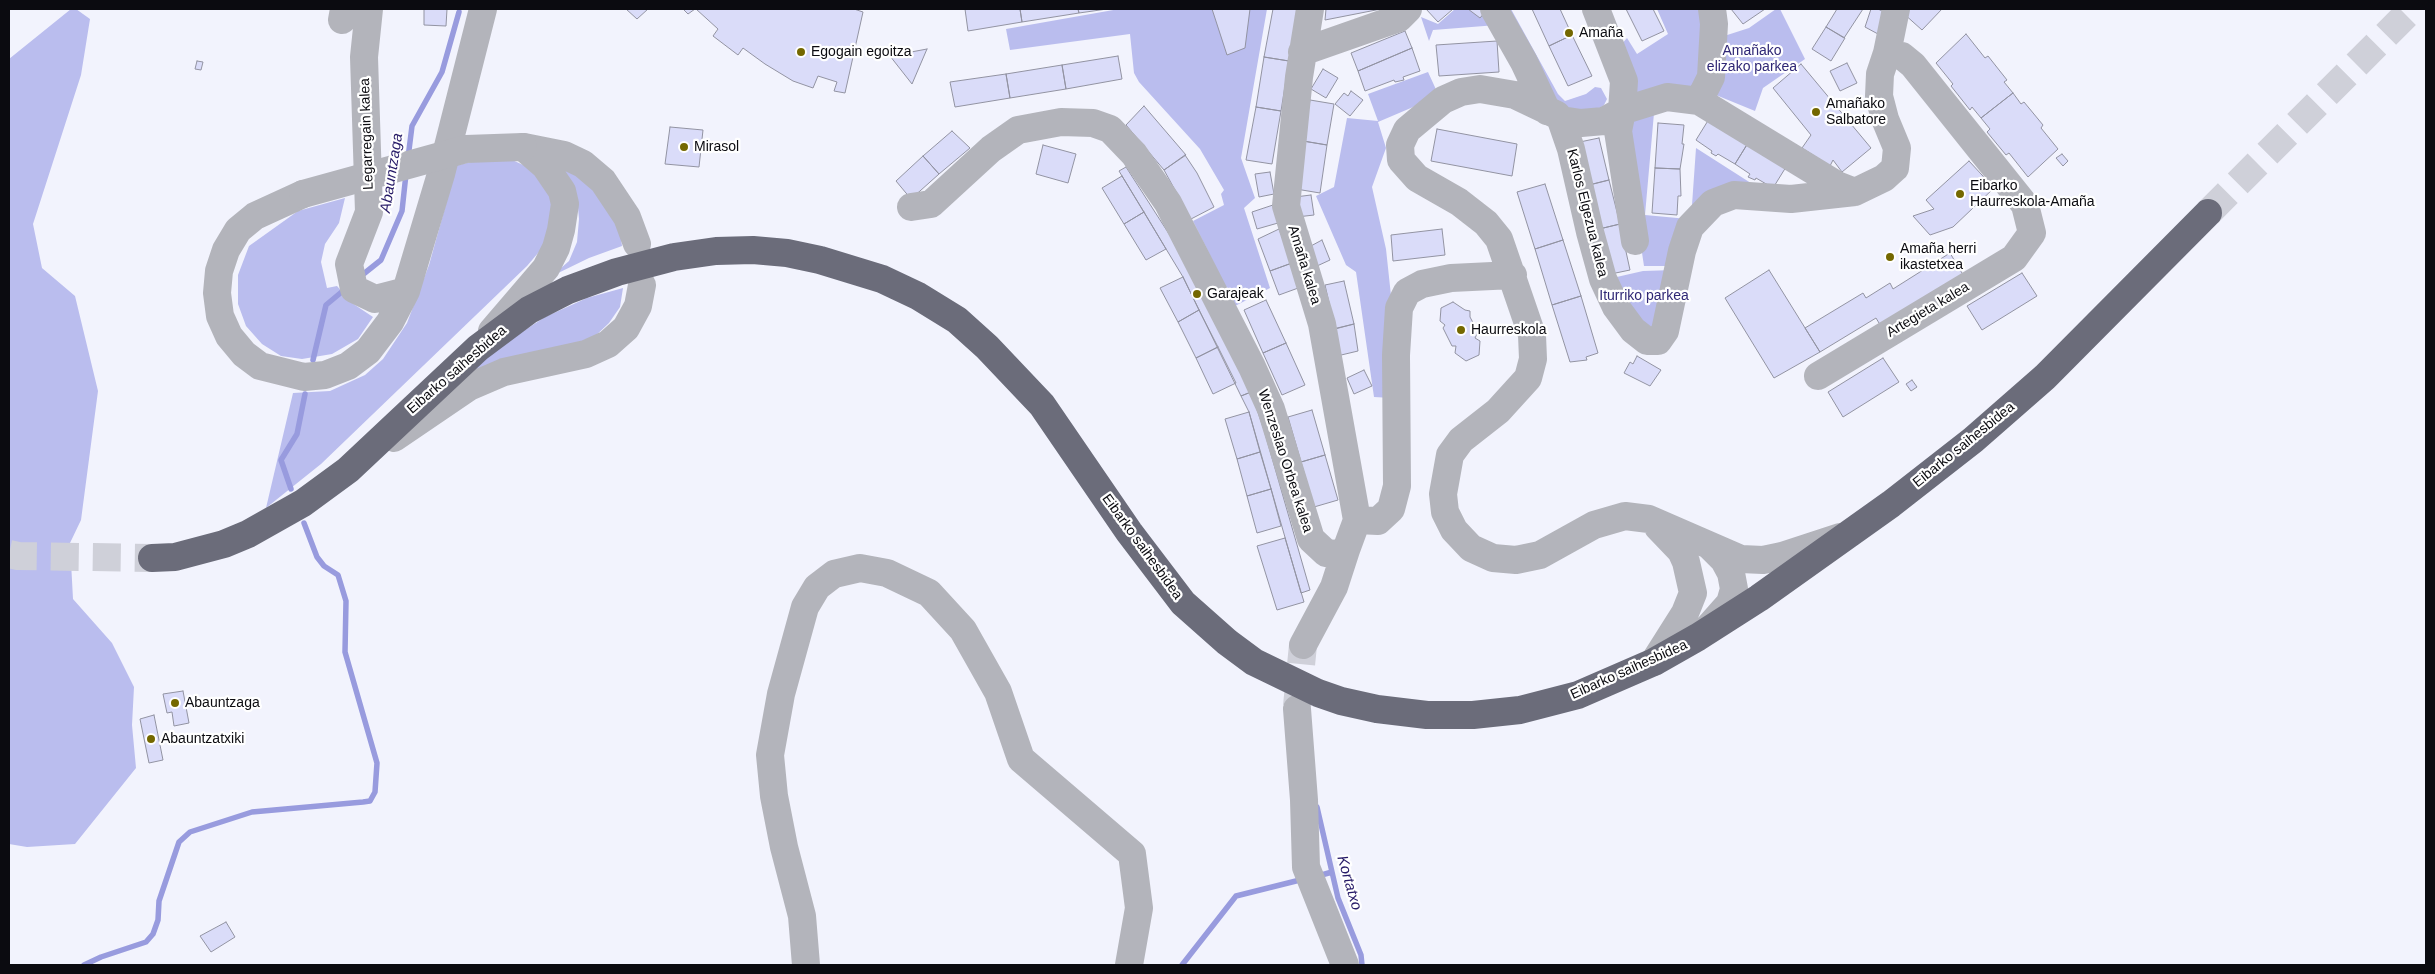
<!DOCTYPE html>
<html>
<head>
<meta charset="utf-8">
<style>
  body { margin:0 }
  #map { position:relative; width:2435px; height:974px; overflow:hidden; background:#f2f3fd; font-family:Helvetica,sans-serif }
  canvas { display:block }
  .frame { position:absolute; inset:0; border:10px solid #0b0b10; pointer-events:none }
</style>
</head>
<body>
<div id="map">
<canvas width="2435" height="974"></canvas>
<div class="frame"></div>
</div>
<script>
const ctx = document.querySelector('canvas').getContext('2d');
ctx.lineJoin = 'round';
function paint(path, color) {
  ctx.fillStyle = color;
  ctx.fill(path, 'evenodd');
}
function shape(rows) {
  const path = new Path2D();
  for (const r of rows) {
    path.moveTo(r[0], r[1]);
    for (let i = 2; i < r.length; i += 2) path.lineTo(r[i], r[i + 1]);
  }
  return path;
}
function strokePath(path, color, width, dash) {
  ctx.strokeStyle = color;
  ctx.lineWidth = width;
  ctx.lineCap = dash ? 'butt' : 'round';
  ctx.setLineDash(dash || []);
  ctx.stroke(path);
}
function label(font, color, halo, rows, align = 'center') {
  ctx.font = font + ' Helvetica,sans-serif';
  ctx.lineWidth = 4.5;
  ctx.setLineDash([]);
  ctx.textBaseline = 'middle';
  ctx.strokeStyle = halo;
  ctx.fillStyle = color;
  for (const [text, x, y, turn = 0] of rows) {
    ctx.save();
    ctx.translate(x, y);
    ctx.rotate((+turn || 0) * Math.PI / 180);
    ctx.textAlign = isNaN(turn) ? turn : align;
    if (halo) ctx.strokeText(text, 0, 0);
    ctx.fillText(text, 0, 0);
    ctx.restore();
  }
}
paint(shape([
  [71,9,76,9,90,19,81,75,33,224,42,268,75,296,98,391,81,520,70,543,73,599,112,643,134,687,132,725,136,768,75,844,27,847,9,844,9,59],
  [1119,9,1267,9,1241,158,1255,198,1244,208,1270,288,1235,306,1193,221,1224,205,1221,194,1224,190,1200,149,1139,82,1134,73,1130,34,1010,50,1006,29],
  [1455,9,1485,9,1497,25,1433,30,1429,41,1421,17,1438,24],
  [1500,9,1511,9,1558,94,1565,101,1586,94,1595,87,1601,88,1607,99,1604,105,1596,111,1560,111],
  [1657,9,1700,9,1702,58,1695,86,1630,100,1620,46,1627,38,1637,54,1668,34],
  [1776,9,1780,9,1805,59,1763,88,1755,111,1711,93,1721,37,1749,28],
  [1428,72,1439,96,1378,122,1386,148,1372,187,1386,249,1392,305,1392,398,1374,397,1356,272,1346,265,1316,196,1334,187,1347,118,1378,121,1368,94],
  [1654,113,1645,215,1688,219,1673,266,1644,266,1624,134,1629,116],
  [1696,148,1768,194,1692,205],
  [485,159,510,159,532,169,545,183,553,204,544,246,527,266,321,464,266,508,293,393,330,391,365,375,383,359,407,323,429,265,446,204,453,166],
  [559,163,584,179,607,203,620,231,622,246,589,258,552,276,569,261,577,242,579,219,577,196],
  [345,198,339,223,325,244,321,262,327,288,337,286,352,303,373,317,358,339,332,354,302,359,281,356,262,344,246,326,238,304,238,275,249,246,298,211],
  [1674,270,1656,337,1608,279,1643,271],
  [623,288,620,307,609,323,591,340,467,373,505,343,545,317,587,298]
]), '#babdee');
strokePath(shape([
  [408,158,412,126,442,72,459,12],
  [361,276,381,260,402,211,406,174],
  [313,360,326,305,344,290],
  [291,489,281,460,297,434,305,394],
  [1317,807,1338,898,1361,955,1362,965],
  [1318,876,1332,872],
  [84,965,101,957,146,942,153,934,158,920,159,901,179,842,190,832,252,812,363,802,370,801,375,792,377,763,345,652,346,601,338,575,324,566,317,557,304,523],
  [1182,965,1236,896,1304,879]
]), '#989bde', 5.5);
const building = shape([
  [424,9,447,9,446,26,424,25,424,9],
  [626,9,648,9,637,19,626,9],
  [683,9,695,9,688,14,683,9],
  [696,9,854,9,863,12,845,93,834,91,837,82,818,76,813,88,793,81,765,64,743,48,738,55,713,36,718,29,696,9],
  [965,9,1020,9,1022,22,968,31,965,9],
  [1020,9,1078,9,1079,13,1022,22,1020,9],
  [1078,9,1107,9,1079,13,1078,9],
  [1212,9,1250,9,1245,48,1227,55,1212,9],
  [1273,9,1298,9,1289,61,1264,57,1273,9],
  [1326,9,1381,9,1325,20,1326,9],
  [1426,9,1453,9,1438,22,1426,9],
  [1468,9,1483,9,1486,11,1480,18,1468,9],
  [1532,9,1560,9,1572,35,1549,46,1532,9],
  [1626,9,1653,9,1664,31,1642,41,1626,9],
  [1731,9,1765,9,1743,24,1731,9],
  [1837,9,1863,9,1844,38,1826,27,1837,9],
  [1871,9,1878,9,1886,13,1878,34,1865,27,1871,9],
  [1907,9,1942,9,1922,30,1903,13,1907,9],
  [1826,27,1845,38,1831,61,1812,49,1826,27],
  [1405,31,1412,48,1358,71,1351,53,1405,31],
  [1966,34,1985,58,1988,56,2007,80,2004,82,2013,93,1981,118,1972,107,1970,110,1951,86,1953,84,1936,63,1966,34],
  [1572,35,1592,76,1568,86,1549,46,1572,35],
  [1497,41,1499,72,1439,76,1436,45,1497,41],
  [1412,48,1420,71,1403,77,1404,80,1395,82,1394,80,1365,91,1358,71,1412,48],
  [927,49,912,84,890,56,927,49],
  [1118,56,1122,79,1066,89,1062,65,1118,56],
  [1264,57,1289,61,1281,111,1256,107,1264,57],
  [197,61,203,62,201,70,195,69,197,61],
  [1847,63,1857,83,1840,91,1830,71,1847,63],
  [1801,64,1871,148,1842,172,1833,160,1830,166,1802,148,1811,135,1773,88,1801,64],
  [1062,65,1066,89,1010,98,1006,74,1062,65],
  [1323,69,1338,78,1326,98,1311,89,1323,69],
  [1006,74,1010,98,955,107,950,82,1006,74],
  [1351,91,1363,100,1350,116,1335,104,1344,93,1348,96,1351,91],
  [2013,93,2021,104,2024,102,2043,125,2041,128,2058,149,2028,177,2009,153,2006,155,1987,132,1990,129,1981,118,2013,93],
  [1310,100,1334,104,1327,145,1303,141,1310,100],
  [1144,106,1186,155,1164,170,1126,125,1144,106],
  [1256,107,1281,111,1272,164,1246,160,1256,107],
  [1709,119,1748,143,1735,164,1718,154,1716,156,1711,153,1712,151,1696,140,1709,119],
  [1658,123,1684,125,1682,144,1684,144,1680,169,1655,168,1658,123],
  [670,127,703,130,699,167,665,164,670,127],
  [1437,129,1517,144,1512,176,1431,161,1437,129],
  [952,131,970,148,939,174,923,156,952,131],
  [1599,138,1609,180,1585,186,1575,143,1599,138],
  [1303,141,1327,145,1320,193,1296,189,1303,141],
  [1748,143,1786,167,1773,188,1756,178,1755,180,1748,177,1750,174,1735,164,1748,143],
  [1043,145,1076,154,1068,183,1036,174,1043,145],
  [2062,154,2068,161,2063,166,2056,158,2062,154],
  [1185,155,1197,173,1214,207,1191,219,1164,170,1185,155],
  [923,156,939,174,911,199,896,181,923,156],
  [1969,161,1994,188,1953,227,1930,235,1913,216,1934,209,1926,200,1969,161],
  [1126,167,1171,237,1251,392,1241,396,1183,277,1119,171,1126,167],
  [1655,168,1680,169,1681,196,1678,196,1677,215,1652,213,1655,168],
  [1270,172,1274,194,1259,197,1255,174,1270,172],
  [1122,176,1144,212,1124,224,1102,188,1122,176],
  [1609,180,1620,224,1595,230,1585,186,1609,180],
  [1545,184,1563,240,1535,249,1517,192,1545,184],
  [1311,195,1314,215,1297,217,1295,197,1311,195],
  [1273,205,1278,223,1257,229,1252,212,1273,205],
  [1144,212,1166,249,1146,260,1124,224,1144,212],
  [1620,224,1630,270,1606,275,1595,230,1620,224],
  [1279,229,1292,263,1270,271,1258,239,1279,229],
  [1442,229,1445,255,1393,261,1391,235,1442,229],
  [1322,240,1330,260,1317,266,1309,247,1322,240],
  [1563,240,1581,296,1552,305,1535,249,1563,240],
  [1950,253,1965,278,1882,328,1876,318,1820,352,1805,328,1863,293,1866,298,1890,283,1893,289,1950,253],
  [1292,263,1301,287,1279,295,1270,271,1292,263],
  [1769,270,1820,352,1774,378,1725,298,1769,270],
  [2022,273,2037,296,1982,330,1967,306,2022,273],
  [1183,277,1199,310,1178,322,1160,288,1183,277],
  [1344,281,1354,324,1335,329,1325,285,1344,281],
  [1581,296,1598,353,1586,357,1587,360,1570,362,1552,305,1581,296],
  [1266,300,1286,343,1263,353,1244,310,1266,300],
  [1453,302,1465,310,1470,311,1470,317,1478,332,1475,338,1480,341,1479,355,1466,361,1455,353,1456,346,1452,346,1443,328,1445,325,1440,321,1441,308,1453,302],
  [1199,310,1218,347,1196,358,1178,322,1199,310],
  [1354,324,1358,351,1337,356,1333,329,1354,324],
  [1286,343,1305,385,1282,395,1263,353,1286,343],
  [1218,347,1236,383,1213,394,1196,358,1218,347],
  [1637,356,1661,370,1650,386,1624,373,1630,362,1633,364,1637,356],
  [1883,358,1899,382,1843,417,1828,392,1883,358],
  [1364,370,1372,386,1354,394,1347,378,1364,370],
  [1912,380,1917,387,1911,391,1906,384,1912,380],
  [1251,392,1264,430,1310,590,1301,593,1249,412,1241,396,1251,392],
  [1312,410,1325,455,1301,462,1288,417,1312,410],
  [1249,412,1260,452,1237,459,1225,419,1249,412],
  [1260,452,1271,489,1247,496,1237,459,1260,452],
  [1325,455,1338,500,1314,507,1301,462,1325,455],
  [1271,489,1281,526,1257,533,1247,496,1271,489],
  [1285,538,1304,602,1277,610,1257,546,1285,538],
  [183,691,189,723,174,726,172,712,167,713,163,694,183,691],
  [154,715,163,760,149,763,140,719,154,715],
  [226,922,235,937,211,952,200,936,226,922]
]);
paint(building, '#dadcf9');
strokePath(building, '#9293a2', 1);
strokePath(shape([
  [1297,706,1303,645]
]), '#cfd0d9', 28, [28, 14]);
strokePath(shape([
  [2208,213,2412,9],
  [9,554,18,556,152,558]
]), '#cfd0d9', 28, [28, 14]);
strokePath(shape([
  [369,9,364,57,369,212,349,264,354,289,375,299,406,291],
  [1310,9,1299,77,1286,206,1322,324,1357,520],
  [1494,9,1524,62,1547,111],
  [1596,9,1624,81,1622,111,1618,131,1635,241],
  [342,20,344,9],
  [1302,52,1399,18,1408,9],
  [1699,101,1711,77,1714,24,1712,9],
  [1561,120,1557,115,1515,95,1480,89,1461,92,1443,100,1407,130,1400,145,1401,160,1417,178,1459,202,1486,223,1499,239,1532,335,1533,359,1528,378,1498,411,1461,440,1450,455,1443,494,1445,512,1454,530,1471,548,1493,558,1516,560,1540,555,1594,525,1625,516,1649,519,1741,559,1763,560,1782,556,1840,537],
  [524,147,564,155,583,164,603,181,627,217,637,244],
  [1855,192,1837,185,1699,101,1667,97,1622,111,1604,121,1581,123,1561,120,1571,149,1590,232,1603,279,1616,307,1633,330,1647,341,1658,341,1665,331,1682,251,1690,227,1713,203,1734,195,1791,199,1855,192,1884,178,1895,168,1897,148,1885,119,1879,96,1880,74,1887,53,1896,9],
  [303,194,255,216,238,230,226,250,219,271,217,293,220,316,229,336,244,354,260,366,304,377,325,375,348,366,368,351,390,322,406,291,441,174,483,9],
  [911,207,931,204,991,149,1018,130,1061,122,1093,123,1110,129,1134,154,1168,203,1252,367,1271,409,1311,539,1326,553,1336,554,1346,550,1357,520],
  [492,331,546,268,556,248,561,230,565,204,562,191,545,166,523,147],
  [1818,376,2014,258,2032,233,2025,205,1913,65,1902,56,1887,53],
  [394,438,469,387,504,372,586,354,608,344,626,328,638,306,642,285],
  [1357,520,1378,521,1391,509,1397,486,1396,355,1399,308,1407,292,1422,284,1451,278,1513,275],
  [1707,629,1730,603,1734,589,1731,573,1724,560,1710,546],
  [1303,645,1334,587,1346,550],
  [1654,662,1685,613,1693,593,1686,562,1681,551,1658,527],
  [1297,709,1304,800,1306,867,1345,965],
  [806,965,802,916,784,847,774,796,770,755,781,694,805,607,817,587,834,574,860,568,887,573,929,593,963,630,998,692,1021,759,1132,854,1139,908,1129,965]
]), '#b3b4bb', 28);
strokePath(shape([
  [152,558,175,557,224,544,248,534,303,503,348,470,478,348,529,310,568,290,617,272,674,257,716,251,753,250,787,253,820,260,882,279,918,296,957,320,987,347,1042,405,1129,532,1183,603,1227,642,1254,662,1318,693,1341,701,1377,709,1427,715,1473,715,1520,710,1578,695,1654,662,1698,637,1759,598,1891,504,1973,440,2045,377,2208,213]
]), '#6b6c7a', 28);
strokePath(shape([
  [303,194,466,149,523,147]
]), '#b3b4bb', 28);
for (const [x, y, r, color] of [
  [1569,33,5,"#746800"],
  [801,52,5,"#746800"],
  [1816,112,5,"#746800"],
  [684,147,5,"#746800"],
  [1960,194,5,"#746800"],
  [1890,257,5,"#746800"],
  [1197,294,5,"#746800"],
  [1461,330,5,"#746800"],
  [175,703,5,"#746800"],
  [151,739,5,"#746800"]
]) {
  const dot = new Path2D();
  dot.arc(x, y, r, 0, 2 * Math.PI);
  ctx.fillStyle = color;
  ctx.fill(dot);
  strokePath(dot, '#fff', 2);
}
label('14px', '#0b0b10', '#fff', [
  ["Amaña",1579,33],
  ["Egogain egoitza",811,52],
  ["Amañako",1826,104],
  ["Salbatore",1826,120],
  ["Mirasol",694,147],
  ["Eibarko",1970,186],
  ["Haurreskola-Amaña",1970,202],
  ["Amaña herri",1900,249],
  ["ikastetxea",1900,265],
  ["Garajeak",1207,294],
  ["Haurreskola",1471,330],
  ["Abauntzaga",185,703],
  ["Abauntzatxiki",161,739]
], 'left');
label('14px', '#2f2775', '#fff', [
  ["Amañako",1752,51],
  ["elizako parkea",1752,67],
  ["Iturriko parkea",1644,296]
]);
label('14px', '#0b0b10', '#fff', [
  ["Legarregain kalea",367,134,-92],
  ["Karlos Elgezua kalea",1587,213,76],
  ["Amaña kalea",1304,265,73],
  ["Artegieta kalea",1928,310,-31],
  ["Eibarko saihesbidea",457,370,-41],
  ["Eibarko saihesbidea",1964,445,-39],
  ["Wenzeslao Orbea kalea",1285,461,72],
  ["Eibarko saihesbidea",1142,547,54],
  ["Eibarko saihesbidea",1629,670,-24]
]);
label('italic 15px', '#261a67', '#fff', [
  ["Abauntzaga",392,173,-81],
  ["Kortatxo",1349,883,74]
]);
</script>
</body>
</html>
